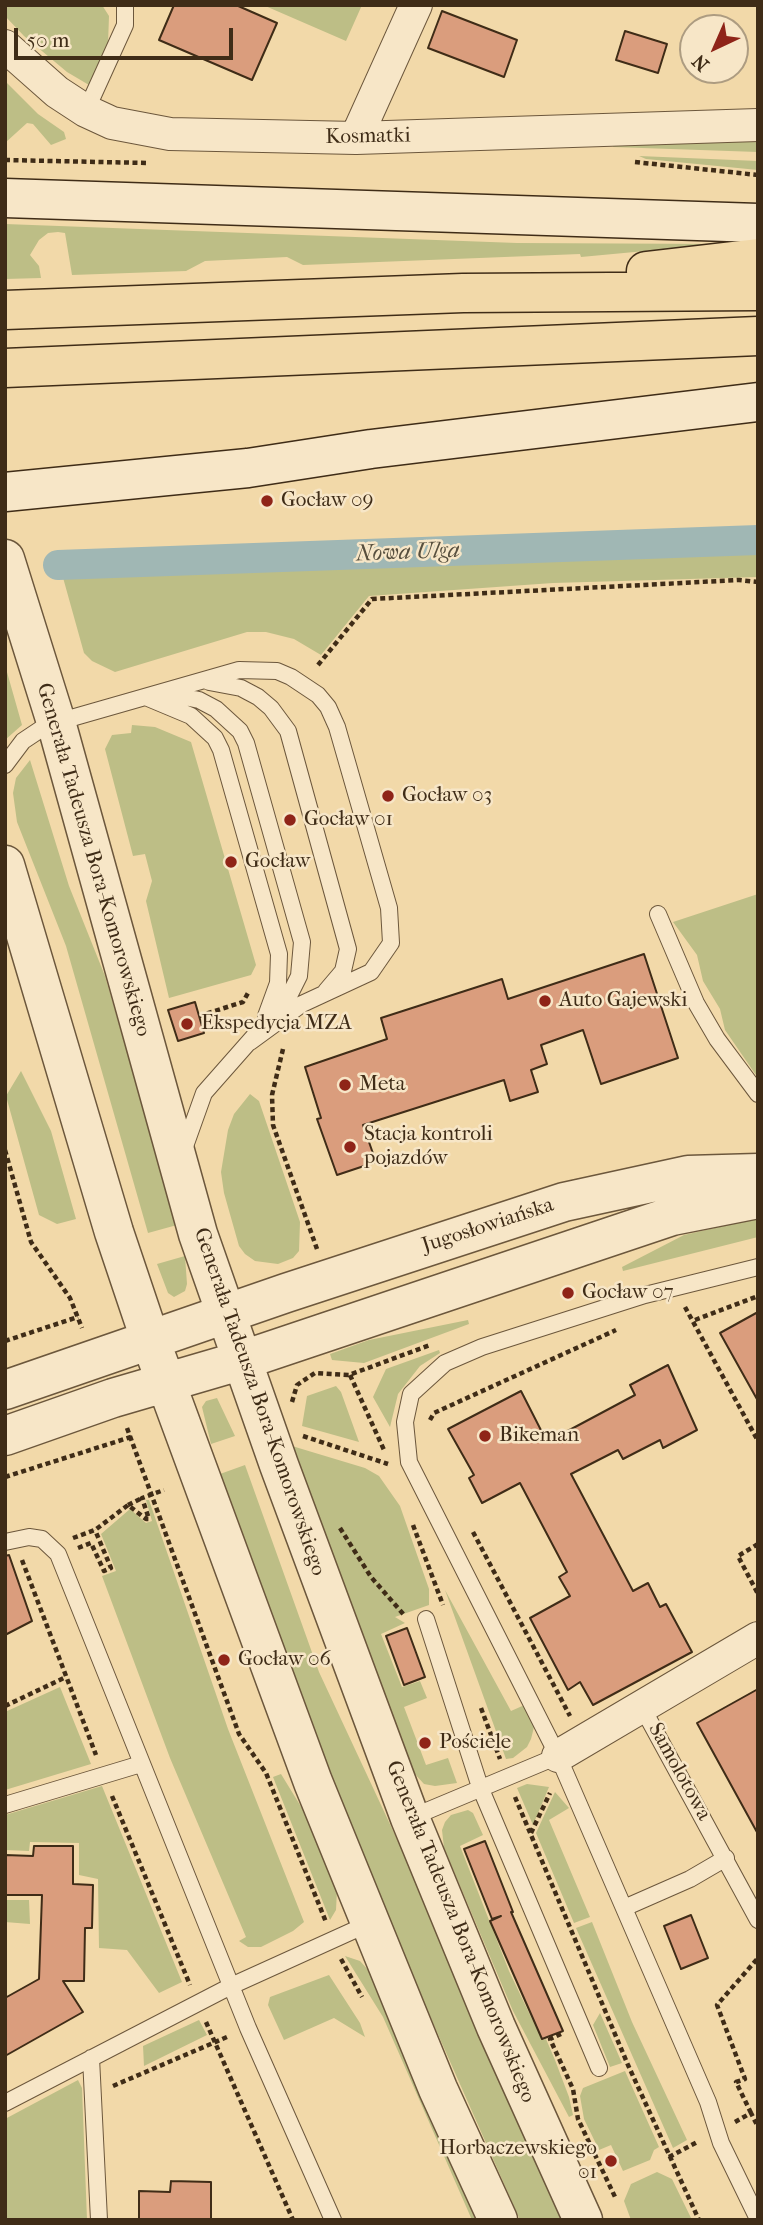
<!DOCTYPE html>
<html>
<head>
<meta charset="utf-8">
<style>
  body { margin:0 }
  #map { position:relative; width:763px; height:2225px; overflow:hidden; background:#f2d9a9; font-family:"IM FELL French Canon",serif }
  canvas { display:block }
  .frame { position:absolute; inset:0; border:7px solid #3f2c17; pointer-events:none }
  .north { position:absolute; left:679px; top:14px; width:70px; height:70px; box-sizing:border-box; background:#f7e6c7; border:2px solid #ad9c81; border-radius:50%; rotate:224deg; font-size:19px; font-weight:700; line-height:28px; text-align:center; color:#3f2c17 }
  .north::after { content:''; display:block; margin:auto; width:24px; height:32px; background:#8f2418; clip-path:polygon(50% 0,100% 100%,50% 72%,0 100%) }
  .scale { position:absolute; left:14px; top:28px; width:219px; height:32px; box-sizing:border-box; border:4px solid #3f2c17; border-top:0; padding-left:9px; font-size:21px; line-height:24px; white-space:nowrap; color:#3f2c17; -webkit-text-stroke:5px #f7e6c7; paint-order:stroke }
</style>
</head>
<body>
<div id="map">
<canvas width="763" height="2225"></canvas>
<div class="frame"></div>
<div class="north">N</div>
<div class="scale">50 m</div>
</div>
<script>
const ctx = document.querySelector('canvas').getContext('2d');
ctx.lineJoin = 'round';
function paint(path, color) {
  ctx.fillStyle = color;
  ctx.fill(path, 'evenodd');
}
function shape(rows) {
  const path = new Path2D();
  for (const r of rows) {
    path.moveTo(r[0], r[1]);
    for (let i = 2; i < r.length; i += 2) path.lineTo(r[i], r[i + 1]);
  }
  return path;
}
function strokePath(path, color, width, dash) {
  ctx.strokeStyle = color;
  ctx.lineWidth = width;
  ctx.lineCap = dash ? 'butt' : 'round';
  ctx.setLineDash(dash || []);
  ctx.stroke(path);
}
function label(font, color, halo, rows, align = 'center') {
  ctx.font = font + ' "IM FELL French Canon",serif';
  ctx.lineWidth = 5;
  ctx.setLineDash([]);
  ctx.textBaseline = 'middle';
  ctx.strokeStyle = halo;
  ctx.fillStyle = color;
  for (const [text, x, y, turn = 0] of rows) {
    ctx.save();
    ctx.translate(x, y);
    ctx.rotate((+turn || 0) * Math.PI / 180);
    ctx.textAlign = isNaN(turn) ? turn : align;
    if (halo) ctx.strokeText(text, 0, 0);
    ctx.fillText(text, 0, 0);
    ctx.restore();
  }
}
paint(shape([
  [5,5,102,5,109,16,108,44,89,85,67,72,24,36,5,16],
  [263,5,362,5,346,41],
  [5,81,38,114,64,132,66,139,51,145,33,124,27,123,5,143],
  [758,140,758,152,613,147,614,144],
  [639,156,758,161,758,170,646,159],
  [5,224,517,243,720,244,581,257,580,254,303,265,287,257,205,261,186,271,72,275,65,233,58,232,48,233,39,240,30,255,39,266,41,278,5,279],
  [758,548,758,577,553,583,369,596,321,655,294,639,266,632,247,632,115,672,92,661,84,653,62,574],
  [5,665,22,725,5,740],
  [132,725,155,727,191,742,256,965,251,975,169,998,146,901,152,881,145,854,133,856,105,749,112,735,131,733],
  [30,760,69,886,105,976,177,1225,148,1233,66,946,17,822,13,793,16,778],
  [758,894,758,1078,725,1030,720,1009,703,981,697,955,673,922],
  [21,1071,51,1131,76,1219,57,1224,39,1215,6,1096],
  [250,1094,259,1101,300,1222,299,1251,293,1258,278,1264,255,1261,245,1254,239,1246,224,1193,221,1172,228,1130,234,1114],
  [758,1218,758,1237,623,1271,622,1267,684,1235],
  [185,1256,187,1284,185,1291,174,1297,168,1293,157,1264],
  [468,1320,469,1324,364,1363,332,1360,330,1354,369,1340],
  [439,1350,440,1353,420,1366,398,1394,390,1427,373,1397,386,1369],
  [336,1386,341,1392,359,1442,302,1426,307,1396],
  [217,1398,235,1436,211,1444,202,1407,206,1401],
  [292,1446,365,1468,379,1476,400,1506,429,1589,429,1605,395,1617,405,1623,381,1634,402,1687,420,1681,427,1698,404,1707,426,1765,448,1758,457,1783,435,1786,424,1784,414,1773],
  [245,1465,319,1672,423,1895,563,2220,520,2220,429,2014,338,1793,220,1474],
  [146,1500,149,1500,228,1729,304,1922,293,1931,261,1947,248,1947,239,1941,246,1937,170,1758,102,1576,116,1571,101,1534,130,1509,146,1523,152,1521],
  [445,1590,511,1711,529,1703,534,1727,531,1739,527,1747,513,1758,506,1759],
  [60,1687,91,1764,5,1790,5,1712],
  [281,1774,308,1818,337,1890,336,1910,330,1920,273,1777],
  [527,1784,549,1787,533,1825,517,1788],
  [102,1786,182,1982,159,1993,127,1950,99,1948,98,1879,79,1875,79,1843,30,1842,29,1851,5,1850,5,1815],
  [555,1792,569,1808,549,1820,590,1917,574,1923,536,1833],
  [468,1810,473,1813,483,1835,460,1846,509,1971,542,2040,546,2039,555,2060,569,2097,573,2115,569,2117,513,2011,444,1848,442,1830,445,1822,451,1815],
  [5,1900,29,1900,30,1924,5,1922],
  [592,1922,632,2022,687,2140,673,2148,576,1928],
  [345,1956,360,1961,370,1972,478,2220,472,2220,383,2017],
  [329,1975,360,2023,365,2037,334,2018,284,2040,268,2005,270,1997],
  [600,2013,622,2063,610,2067,593,2025],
  [199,2020,207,2035,144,2066,143,2046],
  [625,2071,659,2147,654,2150,650,2160,623,2171,611,2145,599,2150,584,2119,580,2096,583,2088],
  [78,2080,82,2088,87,2220,5,2220,5,2119],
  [657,2172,672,2179,692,2220,631,2220,624,2201,631,2184]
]), '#bdbe86');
strokePath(shape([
  [58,565,758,540]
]), '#a0b7b4', 30);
const building = shape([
  [174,5,236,5,277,23,252,80,159,40,174,5],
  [442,11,517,40,504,77,428,48,442,11],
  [625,31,667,44,658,73,616,60,625,31],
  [644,954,678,1058,601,1084,583,1030,541,1045,547,1064,531,1070,538,1092,510,1101,504,1080,363,1125,376,1162,337,1175,317,1119,321,1118,305,1067,387,1039,381,1018,502,979,508,999,644,954],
  [195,1002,204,1033,178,1041,168,1010,195,1002],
  [758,1312,758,1401,720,1333,758,1312],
  [668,1365,697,1430,663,1448,660,1440,623,1459,618,1450,571,1474,633,1591,648,1583,660,1607,666,1604,692,1652,593,1705,580,1682,568,1690,530,1618,570,1596,559,1577,567,1572,520,1483,482,1503,469,1478,474,1475,448,1429,521,1391,547,1442,635,1395,630,1385,668,1365],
  [9,1555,32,1621,5,1635,5,1556,9,1555],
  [407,1628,425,1677,404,1685,386,1636,407,1628],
  [758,1689,758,1834,697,1723,758,1689],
  [485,1841,513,1912,511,1912,563,2031,542,2039,490,1921,501,1916,492,1919,464,1849,485,1841],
  [34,1846,73,1846,73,1884,93,1885,92,1928,85,1928,84,1981,63,1981,83,2012,5,2056,5,1998,39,1979,42,1895,5,1895,5,1855,33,1856,34,1846],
  [691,1915,708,1958,681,1969,664,1926,691,1915],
  [171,2181,211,2182,211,2220,139,2220,139,2191,170,2192,171,2181]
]);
paint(building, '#da9d7d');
strokePath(building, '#3f2c17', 2);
const service = shape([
  [86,111,125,25,125,5],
  [209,682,241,688,258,697,271,708,288,731,348,949,343,971,326,991],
  [166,693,199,700,216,709,240,731,246,743,302,942,299,976,288,998,271,1018],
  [148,698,191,716,215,738,221,750,279,954,278,983,266,1016],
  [5,765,23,741,47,725,239,670,277,671,291,677,318,695,328,707,337,727,389,908,391,943,371,972,302,1004,250,1042],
  [658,914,696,1003,717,1039,758,1094],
  [184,1149,204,1093,256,1034],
  [758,1267,645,1295,482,1347,445,1363,411,1394,405,1422,409,1462,558,1756,708,2102,721,2143,758,2219],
  [5,1542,29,1537,42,1539,58,1554,248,2028,333,2220],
  [426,1619,480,1787,599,2068],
  [642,1707,758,1920],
  [5,1805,141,1764],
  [410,1818,558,1756],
  [624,1908,690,1879,726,1858],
  [91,2058,99,2220],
  [5,2103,231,1986,370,1923]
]);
const minor = shape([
  [5,46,57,92,86,111,112,123,170,134,356,138,758,125],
  [356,138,416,5],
  [558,1756,758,1638]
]);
const tertiary = shape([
  [5,559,56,722,198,1234,279,1465,410,1818,496,2027,583,2220],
  [5,865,114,1232,151,1342,313,1782,438,2089,498,2220],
  [5,1390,286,1293,564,1202,688,1175,758,1173],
  [5,1436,113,1398,243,1360,672,1216,758,1199]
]);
const secondary = shape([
  [5,198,758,223],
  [5,492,248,468,371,449,758,402]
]);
const primary = shape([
  [646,271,758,258],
  [5,310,463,293,758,291],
  [5,368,758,336]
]);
strokePath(service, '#6c573c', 18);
strokePath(minor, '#6c573c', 34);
strokePath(tertiary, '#6c573c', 41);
strokePath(secondary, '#3f2c17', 41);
strokePath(primary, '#3f2c17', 41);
strokePath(shape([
  [5,160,148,163],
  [635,162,758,175],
  [318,665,372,599,739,580,758,582],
  [199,1016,243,1002,248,993],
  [283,1049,272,1095,273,1125,317,1249],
  [5,1150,31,1242,70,1298,82,1328],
  [685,1307,758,1441],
  [695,1320,758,1296],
  [5,1341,78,1317],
  [350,1375,384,1450],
  [292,1402,297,1385,315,1373,349,1375,430,1345],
  [430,1420,434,1413,616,1330],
  [127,1428,239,1734,266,1773,326,1922],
  [303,1436,388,1464],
  [5,1477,131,1437],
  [128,1505,142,1498],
  [413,1525,443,1605],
  [340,1528,371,1577,405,1616],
  [473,1532,570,1716],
  [73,1538,95,1530,128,1505,146,1519,149,1519,142,1498,164,1490],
  [758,1544,738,1556,758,1594],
  [78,1548,91,1543,104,1571,111,1568,95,1530],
  [22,1560,96,1755],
  [5,1706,66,1677],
  [481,1708,500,1759],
  [112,1796,190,1985],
  [515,1797,628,2065,699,2220],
  [531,1833,550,1793],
  [341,1959,362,1997],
  [206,2022,293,2220],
  [561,2034,550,2039,573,2089,578,2119,616,2199],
  [113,2086,227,2037],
  [751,2113,736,2082,745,2079,717,2005,758,1958],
  [735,2122,751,2113,758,2127],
  [669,2157,699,2141]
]), '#3f2c17', 4.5, [5, 3.5]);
strokePath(service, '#f7e6c7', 16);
strokePath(minor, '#f7e6c7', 32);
strokePath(tertiary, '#f7e6c7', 38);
strokePath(secondary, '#f7e6c7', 38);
strokePath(primary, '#f2d9a9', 38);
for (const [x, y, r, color] of [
  [267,501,7,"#8f2418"],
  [388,796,7,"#8f2418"],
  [290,820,7,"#8f2418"],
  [231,862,7,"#8f2418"],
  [545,1001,7,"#8f2418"],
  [187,1024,7,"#8f2418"],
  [345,1085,7,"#8f2418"],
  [350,1147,7,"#8f2418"],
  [568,1293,7,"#8f2418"],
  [485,1436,7,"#8f2418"],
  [224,1660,7,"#8f2418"],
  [425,1743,7,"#8f2418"],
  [611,2161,7,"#8f2418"]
]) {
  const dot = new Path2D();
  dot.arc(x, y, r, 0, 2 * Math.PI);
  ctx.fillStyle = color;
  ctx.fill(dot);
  strokePath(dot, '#f7e6c7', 2.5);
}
label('21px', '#3f2c17', '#f7e6c7', [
  ["Kosmatki",368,137,-1],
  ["Generała Tadeusza Bora-Komorowskiego",93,860,74],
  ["Jugosłowiańska",488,1226,-18],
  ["Generała Tadeusza Bora-Komorowskiego",259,1402,71],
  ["Samolotowa",679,1772,61],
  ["Generała Tadeusza Bora-Komorowskiego",460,1932,68]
]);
label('21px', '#3f2c17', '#f7e6c7', [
  ["Gocław 09",281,501],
  ["Gocław 03",402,796],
  ["Gocław 01",304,820],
  ["Gocław",245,862],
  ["Auto Gajewski",559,1001],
  ["Ekspedycja MZA",201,1024],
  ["Meta",359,1085],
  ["Stacja kontroli",364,1135],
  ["pojazdów",364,1159],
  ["Gocław 07",582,1293],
  ["Bikeman",499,1436],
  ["Gocław 06",238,1660],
  ["Pościele",439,1743],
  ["Horbaczewskiego",597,2149,"right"],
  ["01",597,2173,"right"]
], 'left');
label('italic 23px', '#574f3e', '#f7e6c7', [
  ["Nowa Ulga",408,553,-2]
]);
</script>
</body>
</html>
